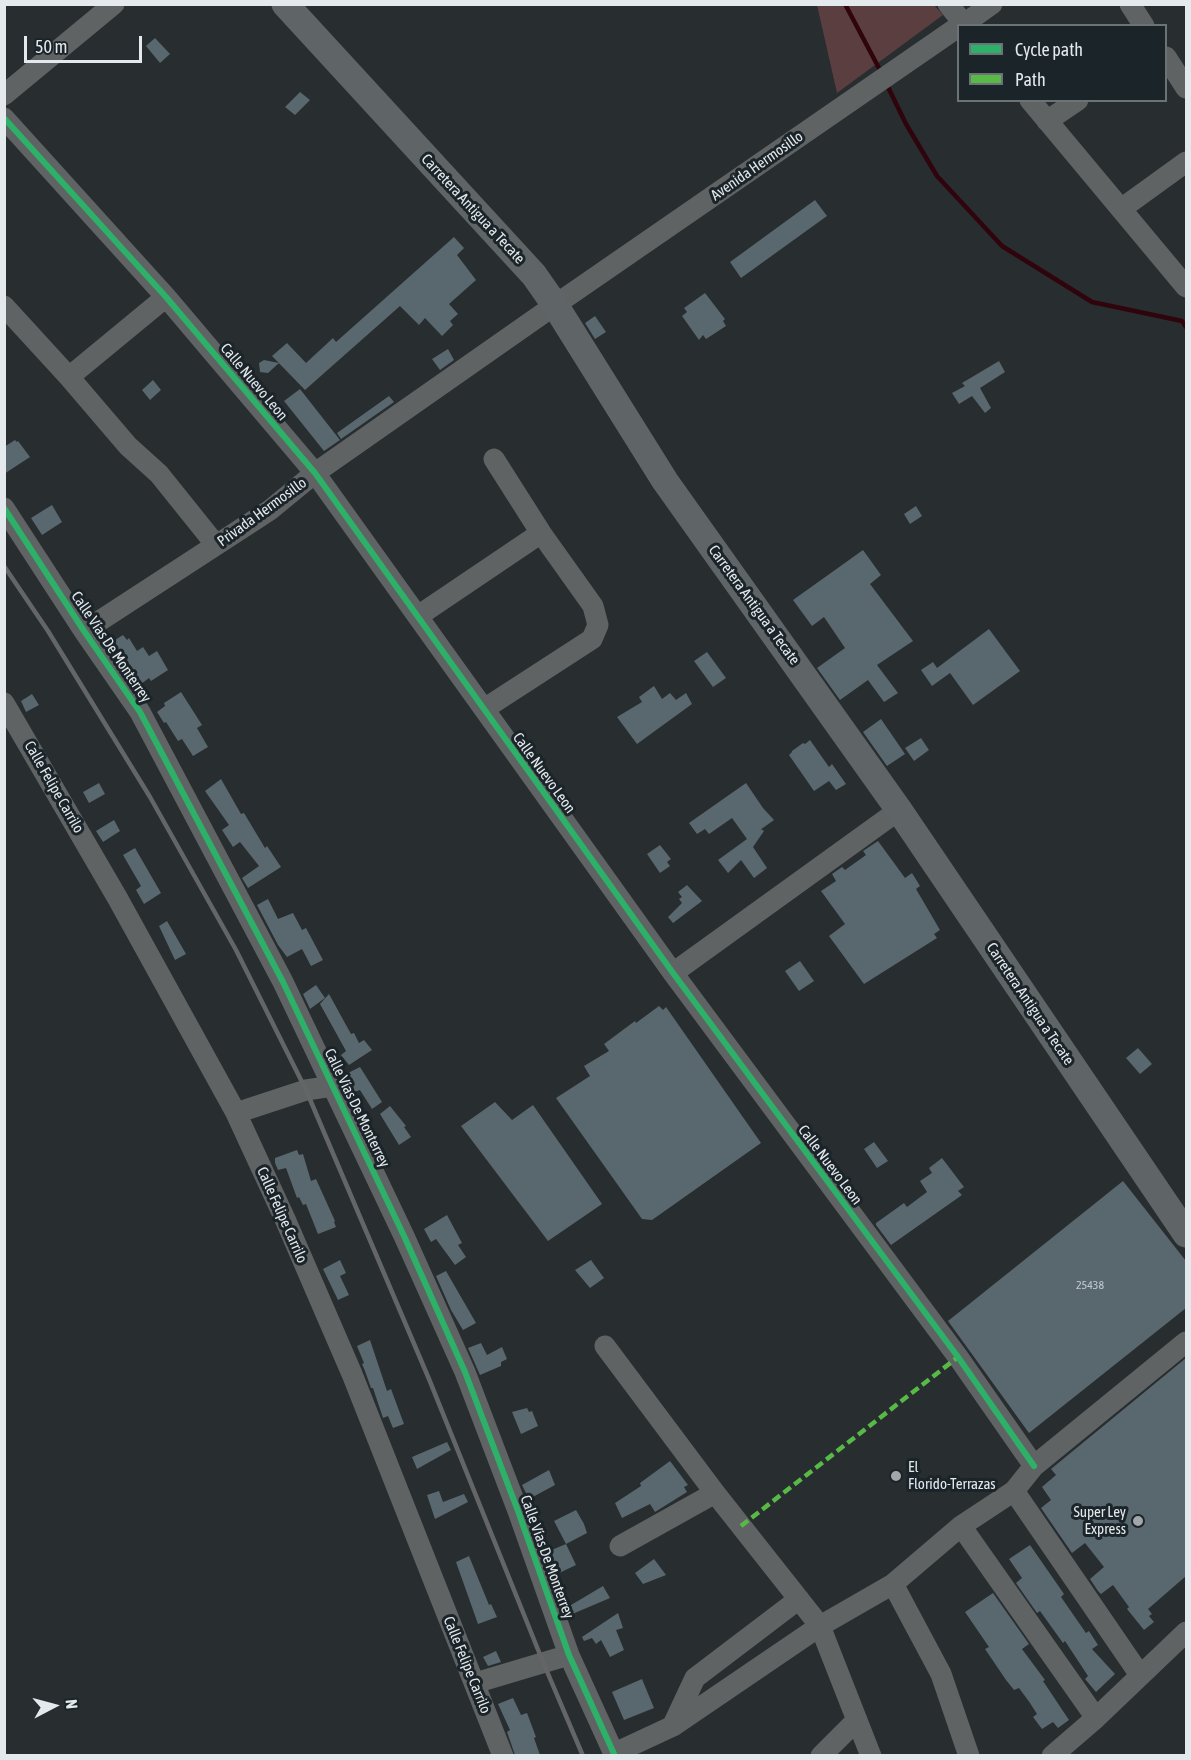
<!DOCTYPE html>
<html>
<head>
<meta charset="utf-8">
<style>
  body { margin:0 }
  #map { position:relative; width:1191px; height:1760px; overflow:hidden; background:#282d30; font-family:"Asap Condensed",sans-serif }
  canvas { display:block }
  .frame { position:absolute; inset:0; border:6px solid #e3e9ed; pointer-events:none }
  .legend { position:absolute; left:957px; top:24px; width:210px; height:78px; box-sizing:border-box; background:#1b2429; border:2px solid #6b7377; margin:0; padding:8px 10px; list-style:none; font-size:18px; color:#e3e9ed }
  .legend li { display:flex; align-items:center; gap:12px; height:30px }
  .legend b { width:30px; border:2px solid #6b7377 }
  .north { position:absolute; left:24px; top:1676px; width:60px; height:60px; -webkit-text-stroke:4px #1b2429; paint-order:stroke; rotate:84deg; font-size:16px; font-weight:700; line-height:24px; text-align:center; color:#e3e9ed }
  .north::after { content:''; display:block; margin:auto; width:21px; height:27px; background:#e3e9ed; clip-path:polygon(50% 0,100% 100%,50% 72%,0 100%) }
  .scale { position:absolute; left:24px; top:36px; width:118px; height:27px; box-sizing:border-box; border:3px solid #e3e9ed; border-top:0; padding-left:8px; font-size:18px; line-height:21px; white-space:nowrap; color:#e3e9ed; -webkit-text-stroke:4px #1b2429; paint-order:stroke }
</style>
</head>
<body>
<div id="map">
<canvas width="1191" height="1760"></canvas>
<div class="frame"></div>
<ul class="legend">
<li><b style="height:8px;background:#2db169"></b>Cycle path</li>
<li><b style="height:8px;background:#58b947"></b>Path</li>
</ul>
<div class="north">N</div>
<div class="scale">50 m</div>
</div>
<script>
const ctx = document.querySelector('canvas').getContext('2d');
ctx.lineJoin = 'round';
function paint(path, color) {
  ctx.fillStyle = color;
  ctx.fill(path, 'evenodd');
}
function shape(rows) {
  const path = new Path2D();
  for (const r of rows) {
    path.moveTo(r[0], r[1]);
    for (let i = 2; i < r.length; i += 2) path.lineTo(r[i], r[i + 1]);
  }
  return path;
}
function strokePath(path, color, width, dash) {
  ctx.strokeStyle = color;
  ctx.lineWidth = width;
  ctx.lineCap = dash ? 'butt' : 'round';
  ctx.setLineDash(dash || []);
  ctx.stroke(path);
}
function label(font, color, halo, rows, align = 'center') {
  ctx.font = font + ' "Asap Condensed",sans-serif';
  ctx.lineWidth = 6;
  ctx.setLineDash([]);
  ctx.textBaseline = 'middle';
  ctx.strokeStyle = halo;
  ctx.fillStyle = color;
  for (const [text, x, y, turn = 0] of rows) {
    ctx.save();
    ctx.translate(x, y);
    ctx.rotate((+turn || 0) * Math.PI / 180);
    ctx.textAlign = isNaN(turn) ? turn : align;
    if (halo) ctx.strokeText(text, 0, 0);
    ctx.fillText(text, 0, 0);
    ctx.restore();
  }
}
paint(shape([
  [817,5,934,5,943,15,837,93]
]), '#5b3e40');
strokePath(shape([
  [845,4,881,72],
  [887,85,906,124,937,176,1002,246,1092,302,1182,321,1186,327]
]), '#2f040d', 4.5);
paint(shape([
  [155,38,170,54,160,63,146,46],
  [300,92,310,100,295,115,285,107],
  [815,200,827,216,741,278,730,262],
  [454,237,464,248,457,255,476,280,449,304,458,314,450,321,453,325,442,336,425,318,419,325,400,306,305,390,272,356,287,343,306,363,333,338,336,342],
  [705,293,725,319,723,321,726,326,706,339,703,335,699,340,682,316,687,312,684,308],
  [595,316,606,332,595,339,585,323],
  [448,349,454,360,440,370,432,359],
  [264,360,279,363,268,373,260,372,259,363],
  [999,361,1005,372,980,388,991,408,985,413,972,396,959,404,952,393,965,386,962,383],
  [153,380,161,390,150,400,142,390],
  [300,389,340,440,324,451,284,401],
  [389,396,394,402,341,439,337,433],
  [15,440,17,442,18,441,30,457,4,474,4,447],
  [52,505,62,522,42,535,31,518],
  [916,506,922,516,910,524,904,514],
  [863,550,881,575,870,584,913,641,877,665,898,693,884,702,868,680,840,700,817,668,845,648,824,617,812,626,793,600],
  [989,629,1020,671,973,705,950,673,932,686,921,670,933,662,937,668],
  [123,635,127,640,129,638,137,651,143,647,149,656,157,651,168,670,151,681,149,678,141,684,137,679,134,681,119,659,118,656,120,655,112,642],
  [707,652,726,678,713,687,694,661],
  [654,686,662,699,670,693,676,700,686,693,692,704,637,744,617,717,642,702,639,697],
  [181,692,202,725,197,728,208,747,193,756,182,739,178,741,166,722,164,723,157,712,165,706,164,703],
  [32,694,39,705,26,712,21,701],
  [881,719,905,754,887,766,863,732],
  [921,738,929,750,914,761,905,748],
  [810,740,829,767,832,764,846,784,836,790,829,781,814,791,789,755,792,752,792,751,803,743,805,744],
  [221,779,241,814,244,813,265,848,267,846,281,867,248,888,242,878,259,866,240,842,233,847,222,830,229,825,205,791],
  [99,783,105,794,89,803,83,792],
  [746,783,763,808,774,820,760,830,761,829,764,831,753,847,767,868,754,878,741,860,728,873,718,860,747,839,732,818,709,834,705,829,697,834,689,823],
  [114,820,120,831,103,842,96,831],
  [878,841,905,878,912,873,920,886,916,889,940,930,934,934,937,938,864,984,829,936,845,924,821,891,836,881,832,874,842,867,845,870,866,855,863,851],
  [660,845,671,859,667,862,670,866,660,873,647,854],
  [135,848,161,893,144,904,136,890,141,886,123,855],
  [687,885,702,901,673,923,668,917,682,903,679,899,682,897,678,892],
  [268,899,278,919,293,913,302,930,306,928,323,960,311,966,302,949,287,957,278,945,257,905],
  [167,921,186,954,175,960,159,926],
  [800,961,814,981,799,991,785,971],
  [316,985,325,998,310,1009,303,994],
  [329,994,351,1034,354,1033,359,1043,364,1040,372,1050,349,1065,341,1055,346,1051,320,1004],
  [659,1006,663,1010,666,1007,761,1143,652,1220,642,1219,556,1098,590,1076,584,1066,609,1051,604,1044,635,1021,636,1023],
  [1138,1048,1152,1064,1140,1074,1126,1058],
  [360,1067,382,1102,372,1109,360,1090,351,1093,342,1076],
  [495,1102,512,1120,533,1105,602,1204,548,1241,461,1126],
  [390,1106,406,1126,404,1127,411,1137,399,1145,380,1114],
  [874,1142,888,1161,877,1168,864,1149],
  [297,1150,299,1155,303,1154,311,1181,316,1179,335,1221,334,1222,336,1227,318,1234,306,1204,303,1205,299,1197,297,1198,286,1168,278,1170,275,1163,275,1158],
  [942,1158,964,1187,958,1191,962,1195,891,1245,876,1225,876,1223,904,1203,907,1207,927,1192,920,1181,932,1173,929,1168],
  [1123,1181,1186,1261,1186,1308,1029,1433,948,1321],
  [447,1215,462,1243,458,1245,466,1257,455,1265,436,1239,431,1242,424,1229],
  [340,1260,346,1273,340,1276,349,1295,338,1300,323,1269],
  [591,1260,604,1278,590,1288,575,1270],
  [446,1271,476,1323,463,1330,451,1310,436,1276],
  [370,1340,387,1391,391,1389,404,1424,393,1428,388,1416,383,1418,373,1388,371,1388,365,1371,362,1364,364,1363,357,1346],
  [481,1343,487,1355,502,1347,507,1359,501,1362,501,1366,480,1375,468,1348],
  [1186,1358,1186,1576,1148,1609,1152,1614,1149,1616,1154,1622,1144,1630,1127,1609,1129,1607,1113,1585,1101,1594,1098,1591,1090,1579,1104,1567,1085,1543,1072,1553,1041,1508,1051,1500,1042,1487,1056,1475,1051,1469],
  [527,1408,529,1412,532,1411,538,1426,521,1434,512,1412],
  [447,1442,451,1450,417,1469,412,1457],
  [670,1461,688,1485,684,1487,687,1492,655,1512,650,1504,622,1518,615,1503,641,1486,640,1483],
  [549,1470,555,1485,529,1499,522,1485],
  [439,1491,443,1502,464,1494,468,1502,435,1519,427,1495],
  [576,1510,584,1524,587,1533,566,1544,554,1521],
  [566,1544,576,1565,557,1574,547,1552],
  [1030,1545,1064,1594,1061,1597,1086,1633,1089,1631,1098,1645,1092,1649,1115,1674,1096,1692,1085,1679,1088,1676,1065,1641,1063,1643,1040,1611,1037,1613,1016,1583,1022,1578,1009,1559],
  [469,1556,489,1605,491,1604,497,1617,478,1624,456,1562],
  [654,1559,666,1575,643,1584,635,1573],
  [603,1586,610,1598,570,1615,566,1608],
  [993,1593,1029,1644,1022,1649,1045,1680,1043,1681,1069,1720,1058,1728,1053,1722,1042,1729,1033,1717,1037,1714,1030,1703,1019,1688,1014,1690,1006,1680,985,1649,989,1647,965,1612],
  [618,1613,623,1628,616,1630,624,1650,610,1657,601,1640,596,1644,592,1638,584,1641,582,1637],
  [496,1651,501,1662,488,1666,483,1657],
  [642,1679,654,1708,624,1720,612,1692],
  [513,1698,521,1715,527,1713,536,1737,534,1738,540,1755,515,1755,507,1732,510,1730,498,1704]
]), '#59676f');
strokePath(shape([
  [948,4,964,24],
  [1130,4,1144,26],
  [961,26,992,4],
  [1166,57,1186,88],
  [4,95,114,4],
  [1030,100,1186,287],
  [4,118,166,297,315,473,673,973,958,1357,1034,1466],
  [1047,121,1078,100],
  [1121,209,1186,162],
  [166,297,69,377,128,446,159,474,216,545],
  [4,306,69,377],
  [4,508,84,631,140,712,283,982,404,1236,465,1372,518,1511,569,1655,615,1756],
  [418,616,541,533],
  [84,631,270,510,315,473,555,305,958,27],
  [4,703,118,899,236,1113,285,1219,352,1374,503,1756],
  [484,709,592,639,598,625,593,606,541,533,494,459],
  [673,973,899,810],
  [236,1113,306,1090,333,1086],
  [605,1346,715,1493,820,1626,871,1756],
  [1014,1491,1140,1675],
  [961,1526,1096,1718],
  [620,1546,715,1493],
  [893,1584,941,1674,969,1756],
  [475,1683,569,1655],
  [673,1725,695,1678,799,1599],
  [615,1753,673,1726,820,1626,893,1584,961,1526,1014,1491,1034,1466,1186,1342],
  [821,1756,857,1720],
  [1052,1756,1096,1718,1186,1632]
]), '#606364', 21);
strokePath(shape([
  [285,4,534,275,555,305,665,481,899,810,1186,1234]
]), '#5f6466', 27);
strokePath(shape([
  [4,566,48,631,150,797,236,950,306,1090,429,1379,543,1662,583,1756]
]), '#636567', 4.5);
strokePath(shape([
  [741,1526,958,1357]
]), '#58b947', 4.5, [9, 4.5]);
strokePath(shape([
  [4,118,166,297,315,473,673,973,958,1357,1034,1466],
  [4,508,84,631,140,712,283,982,404,1236,465,1372,518,1511,569,1655,615,1756]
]), '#2db169', 6);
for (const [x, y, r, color] of [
  [896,1476,6,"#a2a7ab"],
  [1138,1521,6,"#a2a7ab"]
]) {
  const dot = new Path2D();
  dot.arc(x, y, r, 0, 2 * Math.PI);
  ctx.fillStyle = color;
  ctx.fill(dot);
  strokePath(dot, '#1b2429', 2);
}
label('12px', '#c0c8ce', null, [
  ["25438",1090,1285]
]);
label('15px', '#e3e9ed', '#1b2429', [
  ["Avenida Hermosillo",757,166,-35],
  ["Carretera Antigua a Tecate",473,209,47],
  ["Calle Nuevo Leon",254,382,50],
  ["Privada Hermosillo",262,512,-36],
  ["Carretera Antigua a Tecate",754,605,54],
  ["Calle Vías De Monterrey",111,647,56],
  ["Calle Nuevo Leon",544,773,54],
  ["Calle Felipe Carrilo",54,787,60],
  ["Carretera Antigua a Tecate",1030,1004,56],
  ["Calle Vías De Monterrey",357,1108,64],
  ["Calle Nuevo Leon",830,1165,53],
  ["Calle Felipe Carrilo",282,1215,66],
  ["Calle Vías De Monterrey",547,1557,70],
  ["Calle Felipe Carrilo",467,1665,68]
]);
label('15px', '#e3e9ed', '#1b2429', [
  ["El",908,1467],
  ["Florido-Terrazas",908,1484],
  ["Super Ley",1126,1512,"right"],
  ["Express",1126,1529,"right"]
], 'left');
</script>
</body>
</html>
